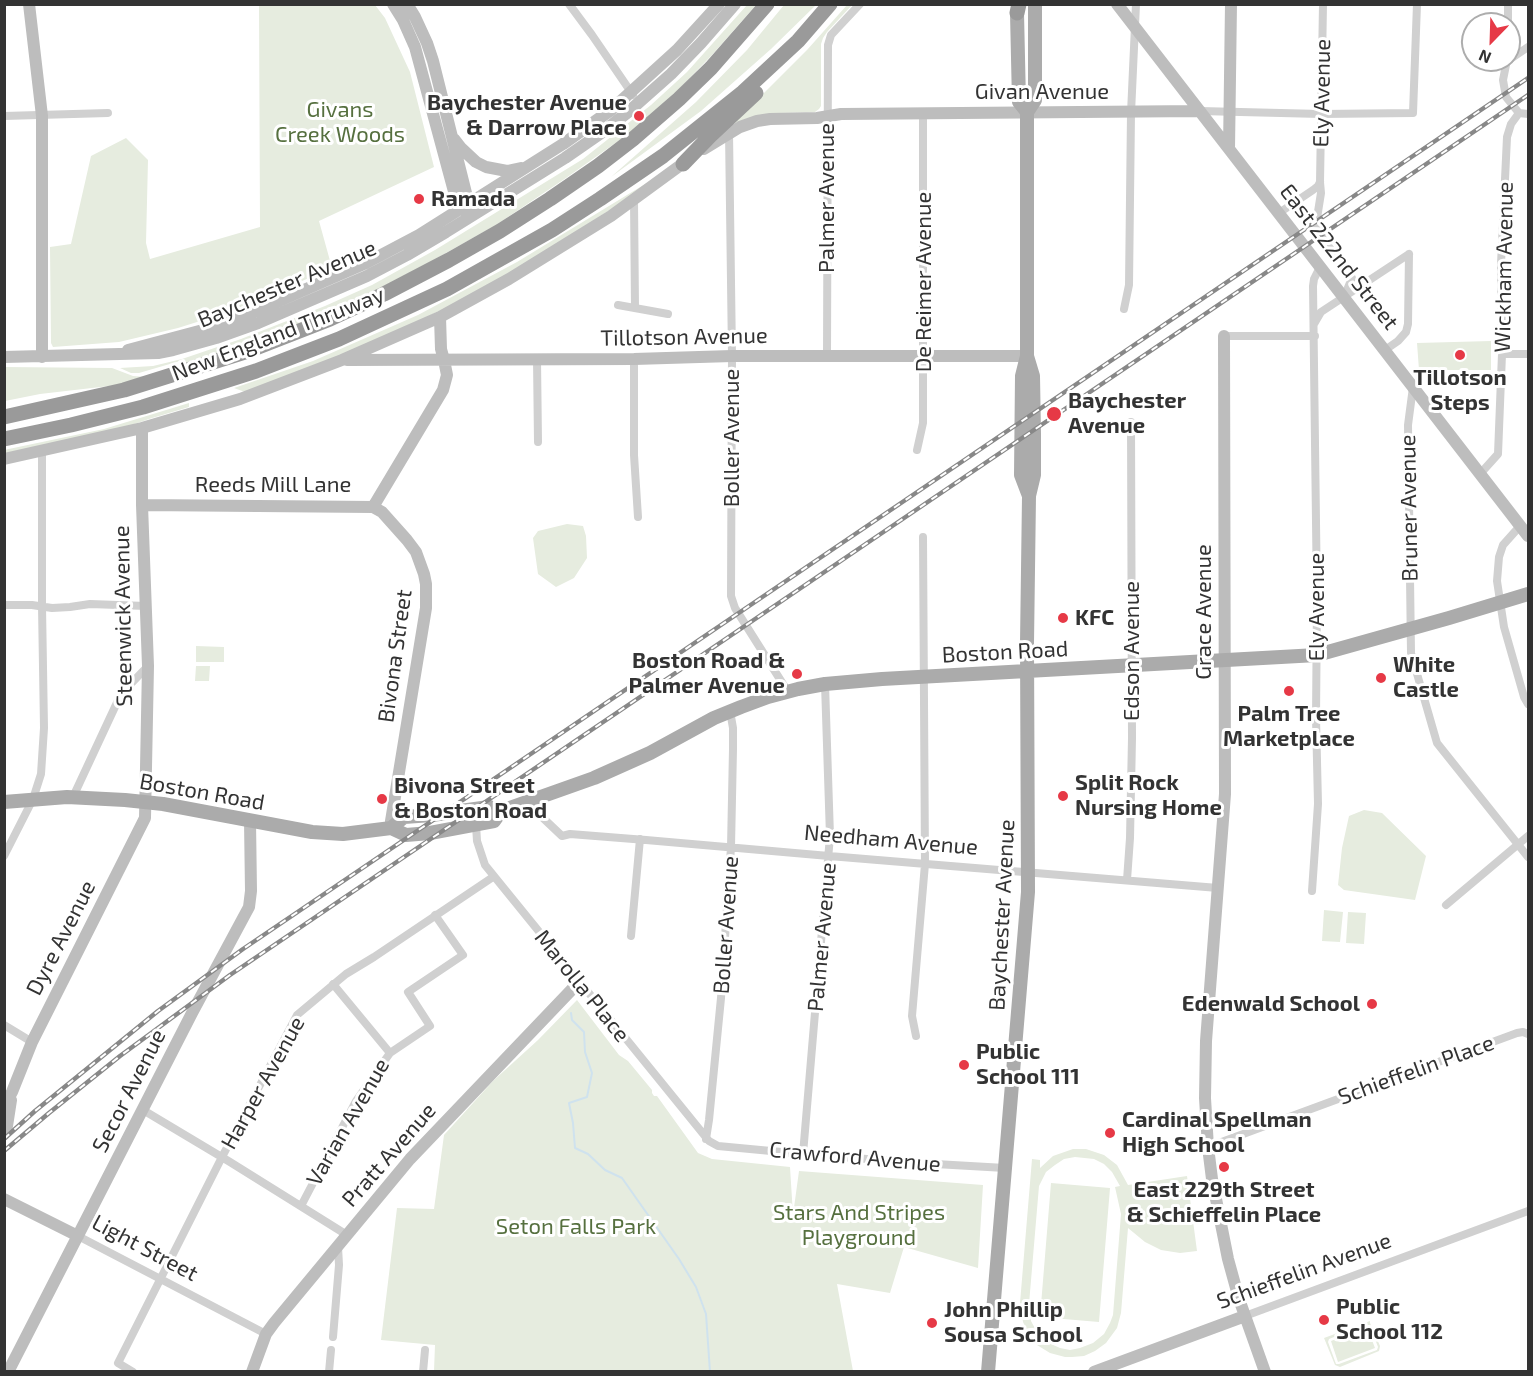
<!DOCTYPE html>
<html>
<head>
<meta charset="utf-8">
<style>
  body { margin:0 }
  #map { position:relative; width:1533px; height:1376px; overflow:hidden; background:#fff; font-family:"Exo 2",sans-serif }
  canvas { display:block }
  .frame { position:absolute; inset:0; border:6px solid #333; pointer-events:none }
  .north { position:absolute; left:1461px; top:12px; width:60px; height:60px; box-sizing:border-box; background:#fff; border:2px solid #adadad; border-radius:50%; rotate:203deg; font-size:16px; font-weight:700; line-height:24px; text-align:center; color:#333 }
  .north::after { content:''; display:block; margin:auto; width:21px; height:27px; background:#e63946; clip-path:polygon(50% 0,100% 100%,50% 72%,0 100%) }
</style>
</head>
<body>
<div id="map">
<canvas width="1533" height="1376"></canvas>
<div class="frame"></div>
<div class="north">N</div>
</div>
<script>
const ctx = document.querySelector('canvas').getContext('2d');
ctx.lineJoin = 'round';
function paint(path, color) {
  ctx.fillStyle = color;
  ctx.fill(path, 'evenodd');
}
function shape(rows) {
  const path = new Path2D();
  for (const r of rows) {
    path.moveTo(r[0], r[1]);
    for (let i = 2; i < r.length; i += 2) path.lineTo(r[i], r[i + 1]);
  }
  return path;
}
function strokePath(path, color, width, dash) {
  ctx.strokeStyle = color;
  ctx.lineWidth = width;
  ctx.lineCap = dash ? 'butt' : 'round';
  ctx.setLineDash(dash || []);
  ctx.stroke(path);
}
function label(font, color, halo, rows, align = 'center') {
  ctx.font = font + ' "Exo 2",sans-serif';
  ctx.lineWidth = 6;
  ctx.setLineDash([]);
  ctx.textBaseline = 'middle';
  ctx.strokeStyle = halo;
  ctx.fillStyle = color;
  for (const [text, x, y, turn = 0] of rows) {
    ctx.save();
    ctx.translate(x, y);
    ctx.rotate((+turn || 0) * Math.PI / 180);
    ctx.textAlign = isNaN(turn) ? turn : align;
    if (halo) ctx.strokeText(text, 0, 0);
    ctx.fillText(text, 0, 0);
    ctx.restore();
  }
}
paint(shape([
  [259,5,375,5,385,18,410,72,434,167,319,221,332,268,235,310,178,328,119,342,53,347,51,343,50,247,71,244,91,156,126,138,148,160,146,243,150,259,260,227],
  [747,5,756,5,712,55,678,90,631,132,566,178,496,225,428,263,374,291,318,316,239,347,181,366,180,361,139,373,131,373,120,368,153,366,182,359,241,339,325,306,372,285,435,250,583,159,651,105,687,72],
  [784,5,816,5,771,49,701,111,611,177,696,102,747,50],
  [847,5,852,5,827,32,823,38,821,44,821,106,819,109,815,112,779,113,746,119,733,124,807,50],
  [650,181,621,203,521,266,458,302,397,331,342,356,245,392,234,388,313,361,418,315,517,262],
  [1491,341,1491,370,1419,370,1417,343],
  [5,367,112,368,133,376,146,377,118,385,40,394,5,401],
  [189,403,189,407,149,419,114,431,5,454,4,450,104,429],
  [567,524,583,526,586,536,587,558,574,578,556,587,538,574,533,538,538,531],
  [196,646,224,647,224,662,196,662],
  [196,666,210,666,209,681,195,681],
  [1364,810,1382,813,1426,856,1415,900,1344,890,1338,885,1342,848,1349,816],
  [1324,910,1343,912,1340,942,1322,941],
  [1348,912,1366,913,1364,944,1346,943],
  [577,1000,619,1055,628,1061,652,1090,652,1093,654,1096,657,1096,698,1153,712,1159,790,1167,793,1215,799,1171,983,1185,978,1268,904,1247,890,1293,837,1284,853,1371,434,1371,435,1345,381,1340,397,1208,434,1209,444,1135,493,1081,538,1040],
  [1073,1149,1086,1149,1104,1155,1117,1165,1128,1185,1187,1176,1197,1251,1180,1253,1161,1250,1145,1242,1128,1228,1121,1313,1117,1328,1106,1343,1095,1351,1084,1356,1072,1357,1065,1357,1050,1353,1037,1345,1031,1339,1023,1322,1020,1303,1032,1159,1040,1160,1040,1168,1053,1156],
  [1075,1157,1094,1159,1104,1164,1112,1172,1120,1186,1115,1187,1121,1214,1113,1315,1110,1323,1104,1334,1093,1343,1080,1348,1070,1350,1060,1348,1051,1344,1038,1334,1031,1321,1029,1304,1039,1186,1046,1172,1055,1165,1064,1159],
  [1051,1183,1110,1188,1099,1322,1040,1317],
  [1370,1321,1370,1323,1380,1346,1379,1351,1340,1367,1335,1365,1324,1338],
  [1365,1325,1370,1326,1378,1347,1377,1350,1339,1364,1336,1364,1328,1342,1329,1339],
  [1367,1327,1375,1348,1338,1362,1331,1341]
]), '#e6ecdf');
strokePath(shape([
  [571,1013,572,1020,584,1032,585,1052,592,1073,587,1097,569,1103,573,1123,575,1148,588,1154,605,1170,622,1178,679,1259,696,1287,706,1314,710,1372]
]), '#cfe2ee', 2);
strokePath(shape([
  [569,4,592,35,633,95],
  [1323,4,1320,182,1321,193,1317,218,1317,226,1323,239,1352,278,1344,297],
  [1508,24,1508,4],
  [1507,60,1503,80,1506,97,1519,113],
  [1506,62,1528,47],
  [1200,111,1321,114,1413,113,1417,4],
  [1519,113,1528,114],
  [4,116,108,113],
  [729,132,732,356,731,596,735,608,788,692],
  [634,200,635,308],
  [1279,213,1313,190,1318,186,1320,182],
  [618,305,668,314],
  [1124,309,1129,285,1131,113,1136,4],
  [1314,324,1321,312,1409,254],
  [1224,336,1315,336],
  [1385,350,1398,341,1406,332,1408,324,1409,254],
  [1502,354,1528,354],
  [827,356,828,45,831,35,860,4],
  [537,359,538,442],
  [634,359,634,455,638,517],
  [1413,387,1408,425,1411,653,1437,743,1528,857],
  [917,450,923,423,923,114],
  [1480,474,1498,454,1502,354,1501,264,1507,137,1511,124,1519,113],
  [1520,526,1503,545,1499,557,1497,581,1504,627,1524,697,1528,704],
  [4,605,32,605,52,608,70,607,90,604,146,606],
  [73,797,121,694,148,666],
  [536,800,543,818,562,836,570,834,646,840,829,856,1218,888],
  [476,825,477,841,485,865,709,1141,718,1146,803,1154,918,1163,1005,1168],
  [4,856,33,799,41,774,44,728,42,606,42,451],
  [1127,880,1130,838,1132,738,1131,422],
  [1312,891,1318,804,1316,718,1317,600,1313,286,1314,279,1320,267],
  [1446,905,1528,836],
  [631,936,640,839],
  [4,1025,32,1042],
  [916,1036,912,1016,925,864,923,537],
  [390,1053,430,1026,408,992,463,955,435,915],
  [143,1110,230,1162,347,1235],
  [706,1139,709,1120,721,998,731,847,733,749,733,728,730,711],
  [1208,1147,1517,1033,1523,1032,1528,1034],
  [803,1154,830,836,825,684],
  [301,1206,356,1101,390,1053,333,984],
  [78,1236,266,1334],
  [1245,1316,1528,1211],
  [333,1337,339,1265,338,1247],
  [133,1372,118,1363,222,1157,297,1015,346,974,374,957,493,877],
  [329,1372,331,1350],
  [423,1372,425,1350]
]), '#d0d0d0', 8);
strokePath(shape([
  [29,4,42,116,42,357],
  [393,4,403,20,415,47,456,199,468,214],
  [407,4,415,17,427,43,433,61,470,209],
  [1117,4,1528,536],
  [454,139,461,148,476,162,486,167,507,171,521,168],
  [704,149,740,127,757,121,770,119,817,118,841,114,1200,111],
  [1229,149,1231,4],
  [1224,336,1225,794,1206,1041,1205,1098,1208,1147,1212,1179,1228,1259,1239,1299,1265,1372],
  [128,350,203,330,258,310,366,263,419,235,563,144,611,110,677,50,719,4],
  [4,357,158,353,173,350,216,338,258,323,367,276,407,255,446,232,565,158,601,133,627,113,671,74,701,43,735,4],
  [347,360,634,359,732,356,1027,356],
  [4,459,142,428,240,399,342,360,440,317,509,279,611,216,689,159],
  [142,505,373,507,443,390,447,375,444,360,441,349,440,317],
  [373,507,382,512,407,540,416,552,424,574,426,584,426,608,391,821,391,828],
  [4,1107,12,1092,32,1042,145,818,148,666,142,505,142,428],
  [4,1134,7,1126,11,1100],
  [4,1199,78,1236],
  [8,1372,192,1013,249,907,251,891,250,821],
  [252,1372,266,1334,274,1323,410,1159,579,982],
  [1094,1372,1245,1316]
]), '#bdbdbd', 12);
strokePath(shape([
  [1017,13,1019,102,1027,112],
  [1029,496,1021,475,1022,376,1027,356,1027,112,1035,100,1035,4],
  [4,802,67,797,125,800,163,804,312,832,343,834,391,828,406,835,430,833,494,821,501,811,594,778,650,753,714,718,741,707,768,697,798,689,825,684,882,679,1317,655,1449,618,1528,594],
  [391,828,404,817,432,815,489,807,501,811],
  [988,1372,1028,892,1027,643,1029,496,1034,475,1034,434,1033,376,1027,356]
]), '#ababab', 14);
strokePath(shape([
  [1017,13,1019,4],
  [683,164,710,136,756,93],
  [4,417,124,390,248,351,330,319,384,294,449,260,500,231,550,199,598,166,633,139,679,99,711,68,767,4],
  [4,439,71,425,143,407,256,371,339,339,447,289,552,230,600,199,663,156,743,92,798,41,830,4]
]), '#9a9a9a', 15);
const rail = shape([
  [4,1139,35,1111,158,1011,243,949,1528,78],
  [4,1151,49,1113,120,1056,230,975,1528,95]
]);
strokePath(rail, '#888', 4.5);
strokePath(rail, '#fff', 2, [7]);
for (const [x, y, r, color] of [
  [639,116,6,"#e63946"],
  [419,199,6,"#e63946"],
  [1460,355,6,"#e63946"],
  [1054,414,8,"#e63946"],
  [1063,618,6,"#e63946"],
  [797,674,6,"#e63946"],
  [1381,678,6,"#e63946"],
  [1289,691,6,"#e63946"],
  [1063,796,6,"#e63946"],
  [382,799,6,"#e63946"],
  [1372,1004,6,"#e63946"],
  [964,1065,6,"#e63946"],
  [1110,1133,6,"#e63946"],
  [1224,1167,6,"#e63946"],
  [1324,1320,6,"#e63946"],
  [932,1323,6,"#e63946"]
]) {
  const dot = new Path2D();
  dot.arc(x, y, r, 0, 2 * Math.PI);
  ctx.fillStyle = color;
  ctx.fill(dot);
  strokePath(dot, '#fff', 2);
}
label('22px', '#333', '#fff', [
  ["Givan Avenue",1042,92],
  ["Ely Avenue",1322,93,-89],
  ["Palmer Avenue",827,198,-90],
  ["East 222nd Street",1339,257,52],
  ["Wickham Avenue",1504,267,-89],
  ["De Reimer Avenue",924,282,-90],
  ["Baychester Avenue",287,284,-23],
  ["New England Thruway",278,334,-21],
  ["Tillotson Avenue",684,337,-1],
  ["Boller Avenue",732,438,-90],
  ["Reeds Mill Lane",273,485],
  ["Bruner Avenue",1409,508,-91],
  ["Ely Avenue",1317,607,-90],
  ["Grace Avenue",1204,612,-90],
  ["Steenwick Avenue",123,616,-91],
  ["Edson Avenue",1132,651,-90],
  ["Boston Road",1005,652,-3],
  ["Bivona Street",395,656,-82],
  ["Boston Road",202,792,10],
  ["Needham Avenue",891,840,5],
  ["Baychester Avenue",1002,915,-87],
  ["Boller Avenue",726,925,-86],
  ["Palmer Avenue",822,937,-85],
  ["Dyre Avenue",61,938,-63],
  ["Marolla Place",582,986,51],
  ["Schieffelin Place",1416,1070,-20],
  ["Harper Avenue",263,1083,-61],
  ["Secor Avenue",129,1091,-63],
  ["Varian Avenue",348,1122,-60],
  ["Pratt Avenue",389,1155,-49],
  ["Crawford Avenue",855,1157,5],
  ["Light Street",145,1248,28],
  ["Schieffelin Avenue",1304,1271,-20]
]);
label('bold 22px', '#333', '#fff', [
  ["Baychester Avenue",627,103,"right"],
  ["& Darrow Place",627,128,"right"],
  ["Ramada",431,199],
  ["Tillotson",1460,378,"center"],
  ["Steps",1460,403,"center"],
  ["Baychester",1068,401],
  ["Avenue",1068,426],
  ["KFC",1075,618],
  ["Boston Road &",785,661,"right"],
  ["Palmer Avenue",785,686,"right"],
  ["White",1393,665],
  ["Castle",1393,690],
  ["Palm Tree",1289,714,"center"],
  ["Marketplace",1289,739,"center"],
  ["Split Rock",1075,783],
  ["Nursing Home",1075,808],
  ["Bivona Street",394,786],
  ["& Boston Road",394,811],
  ["Edenwald School",1360,1004,"right"],
  ["Public",976,1052],
  ["School 111",976,1077],
  ["Cardinal Spellman",1122,1120],
  ["High School",1122,1145],
  ["East 229th Street",1224,1190,"center"],
  ["& Schieffelin Place",1224,1215,"center"],
  ["Public",1336,1307],
  ["School 112",1336,1332],
  ["John Phillip",944,1310],
  ["Sousa School",944,1335]
], 'left');
label('22px', '#56703f', '#fff', [
  ["Givans",340,110],
  ["Creek Woods",340,135],
  ["Stars And Stripes",859,1213],
  ["Playground",859,1238],
  ["Seton Falls Park",576,1227]
]);
</script>
</body>
</html>
